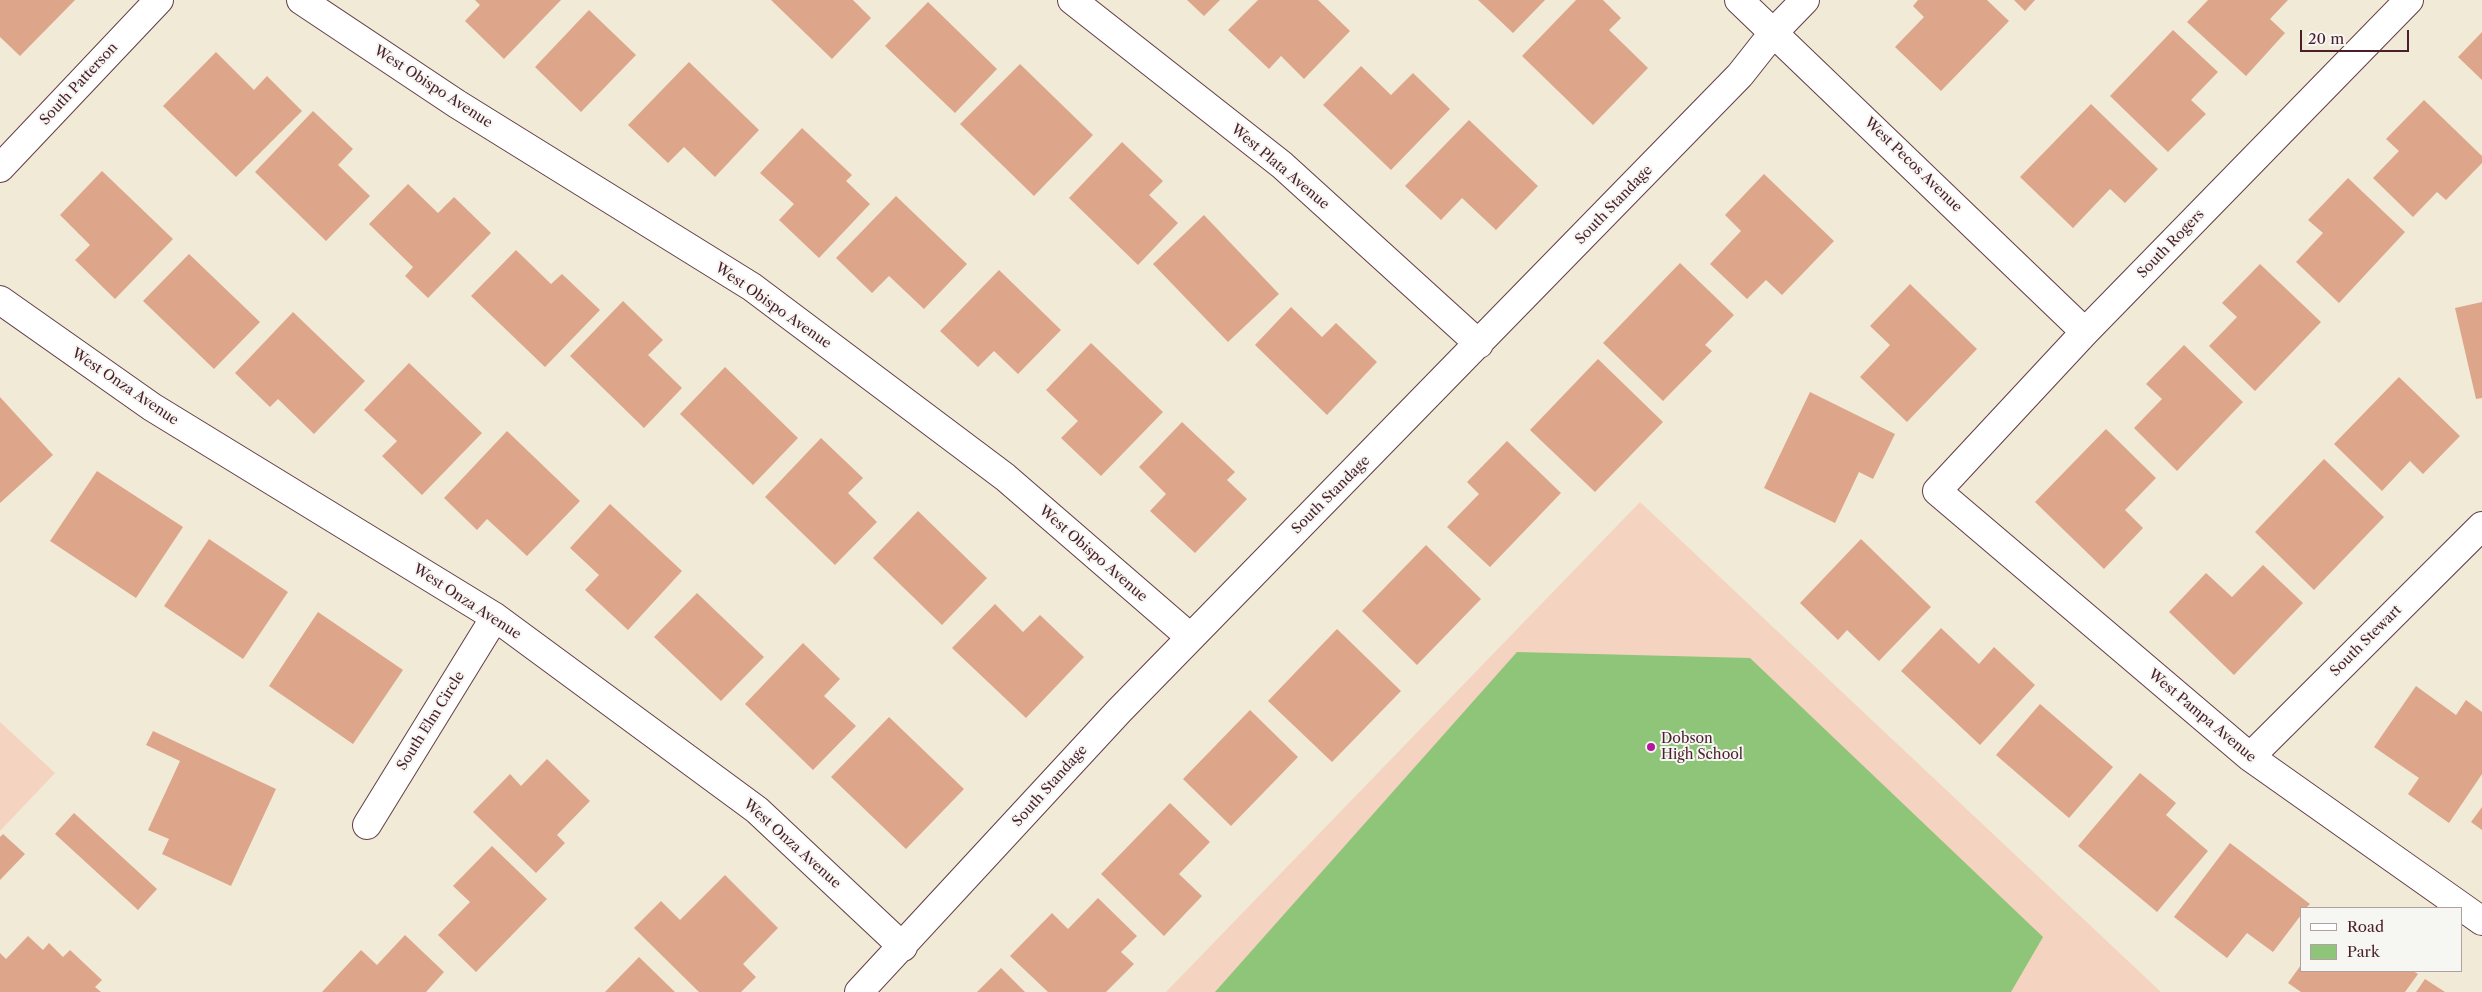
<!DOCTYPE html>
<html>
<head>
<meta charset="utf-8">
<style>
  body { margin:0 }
  #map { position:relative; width:2482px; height:992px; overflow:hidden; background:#f0ead6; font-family:"Libre Caslon Text",serif }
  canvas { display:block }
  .legend { position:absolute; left:2300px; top:907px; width:162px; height:65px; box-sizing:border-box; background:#f6f6f2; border:1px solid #b1a0a2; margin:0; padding:6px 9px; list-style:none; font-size:15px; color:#4a1f2b }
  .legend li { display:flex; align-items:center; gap:10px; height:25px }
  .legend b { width:25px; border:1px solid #b1a0a2 }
  .scale { position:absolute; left:2300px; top:30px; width:109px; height:22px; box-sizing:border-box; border:2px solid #4a1f2b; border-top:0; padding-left:6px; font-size:15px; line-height:18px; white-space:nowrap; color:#4a1f2b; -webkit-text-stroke:4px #f6f6f2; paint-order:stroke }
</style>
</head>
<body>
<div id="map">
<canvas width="2482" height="992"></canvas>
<ul class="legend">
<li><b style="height:6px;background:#fff"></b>Road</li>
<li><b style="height:14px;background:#8ec578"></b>Park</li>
</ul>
<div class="scale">20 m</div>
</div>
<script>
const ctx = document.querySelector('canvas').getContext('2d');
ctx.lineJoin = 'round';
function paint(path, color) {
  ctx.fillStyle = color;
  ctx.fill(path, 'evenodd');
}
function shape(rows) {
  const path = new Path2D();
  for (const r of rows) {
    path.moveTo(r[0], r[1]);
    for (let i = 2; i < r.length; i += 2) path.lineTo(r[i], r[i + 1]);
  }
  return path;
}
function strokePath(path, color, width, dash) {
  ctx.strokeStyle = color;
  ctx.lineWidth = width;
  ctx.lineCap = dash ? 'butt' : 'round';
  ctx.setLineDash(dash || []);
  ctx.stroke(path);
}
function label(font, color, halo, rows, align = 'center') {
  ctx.font = font + ' "Libre Caslon Text",serif';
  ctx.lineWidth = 4;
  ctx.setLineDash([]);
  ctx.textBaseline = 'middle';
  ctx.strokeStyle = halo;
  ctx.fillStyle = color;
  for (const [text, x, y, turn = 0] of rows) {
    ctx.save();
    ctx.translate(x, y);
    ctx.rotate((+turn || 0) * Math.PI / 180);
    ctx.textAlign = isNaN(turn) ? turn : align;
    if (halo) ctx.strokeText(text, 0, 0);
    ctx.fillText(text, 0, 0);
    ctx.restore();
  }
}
paint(shape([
  [1640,502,2161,992,1166,992],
  [0,722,55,773,0,831]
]), '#f5d3c1');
paint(shape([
  [1517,652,1750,658,2043,937,2011,992,1215,992]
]), '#8ec578');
paint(shape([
  [0,0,75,0,20,56,0,37],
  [475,0,561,0,504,59,465,21,480,5],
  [771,0,853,0,871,18,832,59],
  [1187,0,1220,0,1204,16],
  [1258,0,1318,0,1350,31,1304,79,1281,56,1269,69,1228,30],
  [1478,0,1545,0,1513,33],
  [1576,0,1603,0,1621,18,1609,30,1648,68,1593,125,1522,56],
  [1918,0,1987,0,2009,21,1941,91,1895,47,1924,17,1913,6],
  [2014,0,2035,0,2025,11],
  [2208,0,2288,0,2270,19,2285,33,2246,76,2187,22],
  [928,2,997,69,955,113,885,46],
  [589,10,636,55,581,112,535,67],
  [2173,30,2218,72,2191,100,2206,114,2168,152,2110,96],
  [2482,32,2482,80,2458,57],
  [216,52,254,90,267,76,302,111,236,177,163,106],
  [689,62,759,130,715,177,684,147,668,163,628,125],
  [1020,64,1093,135,1034,196,960,124],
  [1361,66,1391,95,1413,73,1450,109,1391,170,1323,105],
  [2424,100,2482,156,2482,163,2446,200,2437,192,2413,217,2373,178,2399,151,2386,139],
  [2091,104,2158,169,2125,203,2110,189,2073,228,2020,177],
  [313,111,353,149,338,165,370,196,326,241,255,172],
  [1469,120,1538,186,1496,230,1462,198,1441,220,1405,186],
  [802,128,852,175,846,181,870,204,819,258,779,220,794,204,760,173],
  [1122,142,1163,181,1149,195,1178,223,1138,265,1069,198],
  [102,171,173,239,115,299,75,260,90,245,60,215],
  [1764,174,1834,241,1782,295,1766,280,1747,299,1710,264,1741,231,1725,215],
  [2348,178,2405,232,2339,303,2296,262,2323,233,2308,220],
  [408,184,438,213,454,197,491,233,428,298,405,276,413,267,369,224],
  [896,196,967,264,924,309,889,276,872,293,836,258],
  [1204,215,1279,294,1228,342,1153,264],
  [516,250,551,284,562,274,600,310,545,367,471,296],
  [189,254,260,322,214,369,143,301],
  [1680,263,1734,315,1705,345,1712,351,1663,401,1603,343],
  [2260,264,2321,322,2255,391,2209,346,2237,317,2222,303],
  [999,270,1061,330,1018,374,994,351,978,367,940,331],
  [1910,284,1977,349,1907,422,1860,377,1890,345,1870,326],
  [623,301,663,340,648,355,682,388,644,428,570,356],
  [2482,302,2482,398,2476,399,2455,308],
  [1291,307,1322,337,1336,323,1377,362,1327,415,1255,345],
  [293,312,365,381,314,434,278,399,270,407,235,373],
  [1091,343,1163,412,1101,476,1061,438,1078,421,1046,390],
  [2184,345,2243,402,2177,471,2134,428,2162,399,2146,384],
  [1598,359,1663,422,1595,492,1530,430],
  [409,363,482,433,422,495,382,456,397,441,364,410],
  [725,367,798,438,753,485,680,414],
  [2399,377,2460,436,2423,474,2410,461,2382,491,2334,444],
  [1810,392,1895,434,1873,479,1859,472,1835,523,1764,488],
  [0,397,53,455,0,503],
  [1182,422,1235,472,1227,480,1247,499,1195,553,1150,511,1166,494,1139,467],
  [2106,429,2156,478,2125,510,2143,528,2104,569,2035,502],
  [507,431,580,501,527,556,487,519,477,530,444,498],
  [821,438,863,478,848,493,877,522,835,565,765,497],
  [1507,441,1561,493,1490,567,1447,527,1479,494,1467,482],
  [2324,459,2384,517,2314,590,2255,532],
  [97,471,183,527,136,598,50,541],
  [610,504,682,571,628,630,585,590,599,575,570,548],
  [918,511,987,578,942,625,873,558],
  [209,539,288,592,243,659,164,606],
  [1861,539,1931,607,1879,661,1847,630,1838,640,1800,603],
  [1426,545,1481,599,1417,665,1362,611],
  [2263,565,2303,603,2234,675,2169,612,2206,573,2232,597],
  [697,593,764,657,721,701,654,637],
  [995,604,1023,632,1040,615,1084,657,1026,718,952,648],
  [318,612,403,670,353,744,269,686],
  [1941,628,1979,664,1994,647,2035,685,1980,745,1901,671],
  [1337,629,1401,691,1332,762,1268,701],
  [803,643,840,679,824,696,856,726,813,770,745,704],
  [2416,686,2456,715,2466,700,2482,712,2482,774,2449,823,2408,794,2419,778,2374,747],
  [2040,704,2113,767,2069,818,1996,755],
  [1250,710,1298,757,1231,826,1183,779],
  [889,717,964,789,906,849,831,777],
  [153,731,276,789,231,886,162,854,169,839,148,830,180,761,146,745],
  [547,759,590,801,557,835,565,843,536,873,473,812,510,774,521,786],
  [2140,773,2176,803,2166,815,2208,851,2157,912,2078,846],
  [1170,803,1210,842,1179,874,1202,896,1164,936,1101,874],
  [2482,807,2482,830,2471,822],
  [74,813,157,889,138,910,55,834],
  [3,834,25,854,0,880,0,837],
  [2230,843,2310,904,2306,908,2301,908,2301,915,2273,952,2247,933,2227,958,2174,917],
  [492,846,547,899,476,972,438,935,470,902,453,886],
  [725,875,778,928,743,964,756,977,741,992,699,992,634,928,661,901,680,920],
  [1098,898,1137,936,1121,952,1134,964,1106,992,1048,992,1010,956,1052,913,1068,929],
  [405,935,444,972,426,992,322,992,361,950,377,965],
  [28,936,43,950,49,943,63,957,70,950,102,980,95,987,101,992,0,992,0,953,6,959],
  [639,957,675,992,605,992],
  [2301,965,2301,971,2413,971,2418,974,2405,992,2301,992,2288,983],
  [1001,968,1025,992,977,992],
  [2425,979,2445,992,2416,992]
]), '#dda68b');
const minor = shape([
  [301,0,457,104,752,287,1005,477,1190,637],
  [1072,0,1282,165,1479,344],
  [1739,0,2085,332],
  [2409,0,2085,332,1937,491,2250,757,2482,921],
  [0,168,159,0],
  [0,300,152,407,495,617,757,810,903,947],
  [2250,757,2482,526],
  [367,825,495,617],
  [859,992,1119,711,1740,75,1774,32,1805,0]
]);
strokePath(minor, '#633d45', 30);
strokePath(minor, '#fff', 28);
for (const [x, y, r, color] of [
  [1651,747,5,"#b5179e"]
]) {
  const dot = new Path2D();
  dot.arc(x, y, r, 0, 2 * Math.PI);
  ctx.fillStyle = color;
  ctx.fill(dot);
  strokePath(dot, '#f6f6f2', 2);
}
label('14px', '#4a1f2b', '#f6f6f2', [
  ["South Patterson",79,84,-47],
  ["West Obispo Avenue",433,87,33],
  ["West Pecos Avenue",1913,165,44],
  ["West Plata Avenue",1280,167,40],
  ["South Standage",1614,205,-46],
  ["South Rogers",2171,244,-46],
  ["West Obispo Avenue",773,306,35],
  ["West Onza Avenue",125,387,34],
  ["South Standage",1331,495,-45],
  ["West Obispo Avenue",1093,554,41],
  ["West Onza Avenue",467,602,33],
  ["South Stewart",2366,641,-45],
  ["West Pampa Avenue",2202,716,40],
  ["South Elm Circle",431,721,-58],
  ["South Standage",1050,786,-48],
  ["West Onza Avenue",792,844,42]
]);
label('14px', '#4a1f2b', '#f6f6f2', [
  ["Dobson",1661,739],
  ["High School",1661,755]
], 'left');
</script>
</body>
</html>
